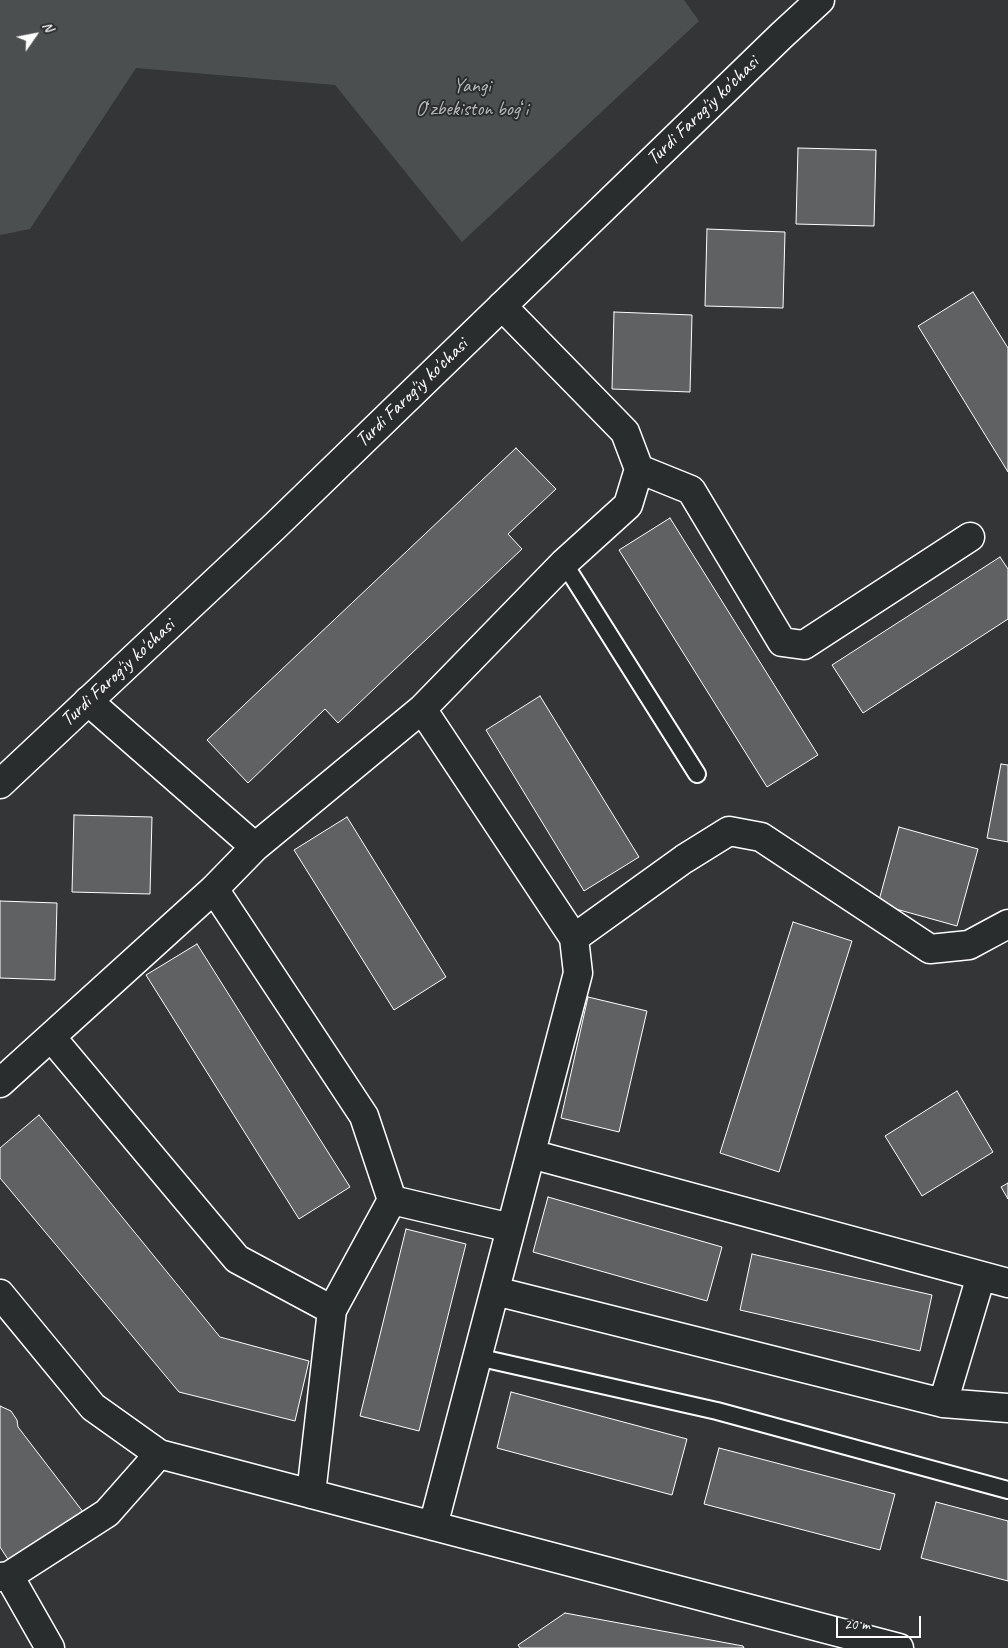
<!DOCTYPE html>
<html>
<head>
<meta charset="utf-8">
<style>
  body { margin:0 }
  #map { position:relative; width:1008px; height:1648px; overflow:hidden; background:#333536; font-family:Caveat,sans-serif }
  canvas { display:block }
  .north { position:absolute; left:10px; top:10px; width:50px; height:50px; -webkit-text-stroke:4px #2a2d2e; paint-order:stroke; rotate:57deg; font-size:14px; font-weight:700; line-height:20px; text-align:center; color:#fff }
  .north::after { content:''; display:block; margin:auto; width:18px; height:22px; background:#fff; clip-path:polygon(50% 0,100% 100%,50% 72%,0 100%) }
  .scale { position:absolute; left:836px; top:1616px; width:85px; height:22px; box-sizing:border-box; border:2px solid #fff; border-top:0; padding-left:6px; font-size:15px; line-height:18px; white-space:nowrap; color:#fff; -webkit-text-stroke:4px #2a2d2e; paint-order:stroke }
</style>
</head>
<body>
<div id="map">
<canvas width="1008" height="1648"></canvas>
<div class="north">N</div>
<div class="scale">20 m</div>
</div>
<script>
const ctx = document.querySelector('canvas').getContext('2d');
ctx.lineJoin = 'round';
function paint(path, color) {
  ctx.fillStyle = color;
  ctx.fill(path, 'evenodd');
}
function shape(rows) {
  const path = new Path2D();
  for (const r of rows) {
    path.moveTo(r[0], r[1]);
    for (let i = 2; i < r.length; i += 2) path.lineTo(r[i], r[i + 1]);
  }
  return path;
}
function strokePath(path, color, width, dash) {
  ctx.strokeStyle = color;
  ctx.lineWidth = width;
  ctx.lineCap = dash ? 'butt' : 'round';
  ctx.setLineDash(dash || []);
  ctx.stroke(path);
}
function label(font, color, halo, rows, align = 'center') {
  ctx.font = font + ' Caveat,sans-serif';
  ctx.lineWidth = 4;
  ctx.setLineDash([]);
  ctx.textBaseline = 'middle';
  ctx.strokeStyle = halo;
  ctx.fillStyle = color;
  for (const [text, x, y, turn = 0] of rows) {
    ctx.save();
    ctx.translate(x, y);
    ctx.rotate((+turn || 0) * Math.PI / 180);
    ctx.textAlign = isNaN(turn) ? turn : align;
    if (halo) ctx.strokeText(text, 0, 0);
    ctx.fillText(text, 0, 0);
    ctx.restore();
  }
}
paint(shape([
  [0,0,684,0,699,21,462,242,335,85,136,68,30,229,0,235]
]), '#4c4f50');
const building = shape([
  [798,148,876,150,874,226,796,224,798,148],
  [707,229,785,232,783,308,705,306,707,229],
  [973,292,1008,348,1008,472,918,326,973,292],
  [614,312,692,315,690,392,612,389,614,312],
  [516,448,556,489,508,534,522,549,338,723,325,709,248,783,207,740,516,448],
  [670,518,818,755,767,787,619,550,670,518],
  [1000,557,1008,569,1008,619,863,713,832,665,1000,557],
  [540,696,639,857,584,891,486,730,540,696],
  [1001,764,1008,765,1008,842,987,838,1001,764],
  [74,815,152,817,150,894,72,892,74,815],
  [347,817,446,977,394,1010,294,850,347,817],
  [899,827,978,849,957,926,878,904,899,827],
  [0,901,57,903,55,980,0,978,0,901],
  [793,922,852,941,779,1172,720,1153,793,922],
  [197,944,350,1187,299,1219,146,975,197,944],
  [588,997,647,1011,619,1132,561,1118,588,997],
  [957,1091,993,1152,922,1196,885,1136,957,1091],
  [39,1115,220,1337,309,1361,295,1421,179,1392,0,1178,0,1148,39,1115],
  [1008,1183,1008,1199,1001,1187,1008,1183],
  [548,1197,722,1247,707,1301,533,1252,548,1197],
  [406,1229,466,1244,419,1431,360,1416,406,1229],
  [752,1254,932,1295,920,1351,740,1310,752,1254],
  [511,1392,687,1439,672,1495,497,1448,511,1392],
  [0,1406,11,1411,17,1420,18,1427,90,1521,13,1567,0,1547,0,1406],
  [719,1448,895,1494,880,1550,704,1504,719,1448],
  [936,1502,1008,1521,1008,1581,921,1558,936,1502],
  [565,1613,743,1646,744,1648,520,1648,518,1645,565,1613]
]);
paint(building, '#5f6162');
strokePath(building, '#fff', 1);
const service = shape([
  [564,563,697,774],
  [477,1357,717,1411,1008,1490]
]);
const minor = shape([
  [639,469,691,490,782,642,804,645,970,537],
  [422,709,574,938],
  [255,847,422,709,564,563,628,505,639,469,625,432,502,306],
  [214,889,364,1116,392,1200,332,1310,311,1494],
  [51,1037,237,1259,332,1310],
  [0,1083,214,889,255,847,88,701],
  [531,1154,1008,1283],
  [392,1200,511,1228],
  [495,1291,943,1403,1008,1408],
  [0,1294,93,1407,159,1454,899,1648],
  [943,1403,981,1276],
  [433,1526,578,973,574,938,684,859,729,831,761,837,930,949,969,945,1008,924],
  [9,1576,50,1648],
  [0,1577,9,1576,107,1513,159,1454]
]);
const secondary = shape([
  [0,784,274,527,782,35,820,0]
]);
strokePath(service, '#fff', 20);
strokePath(minor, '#fff', 31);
strokePath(secondary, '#fff', 31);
strokePath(service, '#2a2d2e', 16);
strokePath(minor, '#2a2d2e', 28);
strokePath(secondary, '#2a2d2e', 28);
label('20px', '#b7b9b9', '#2a2d2e', [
  ["Yangi",472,87],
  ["Oʻzbekiston bogʻi",472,110]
]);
label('20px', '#fff', '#2a2d2e', [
  ["Turdi Farog'iy ko'chasi",703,111,-44],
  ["Turdi Farog'iy ko'chasi",412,393,-44],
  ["Turdi Farog'iy ko'chasi",118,673,-43]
]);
</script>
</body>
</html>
